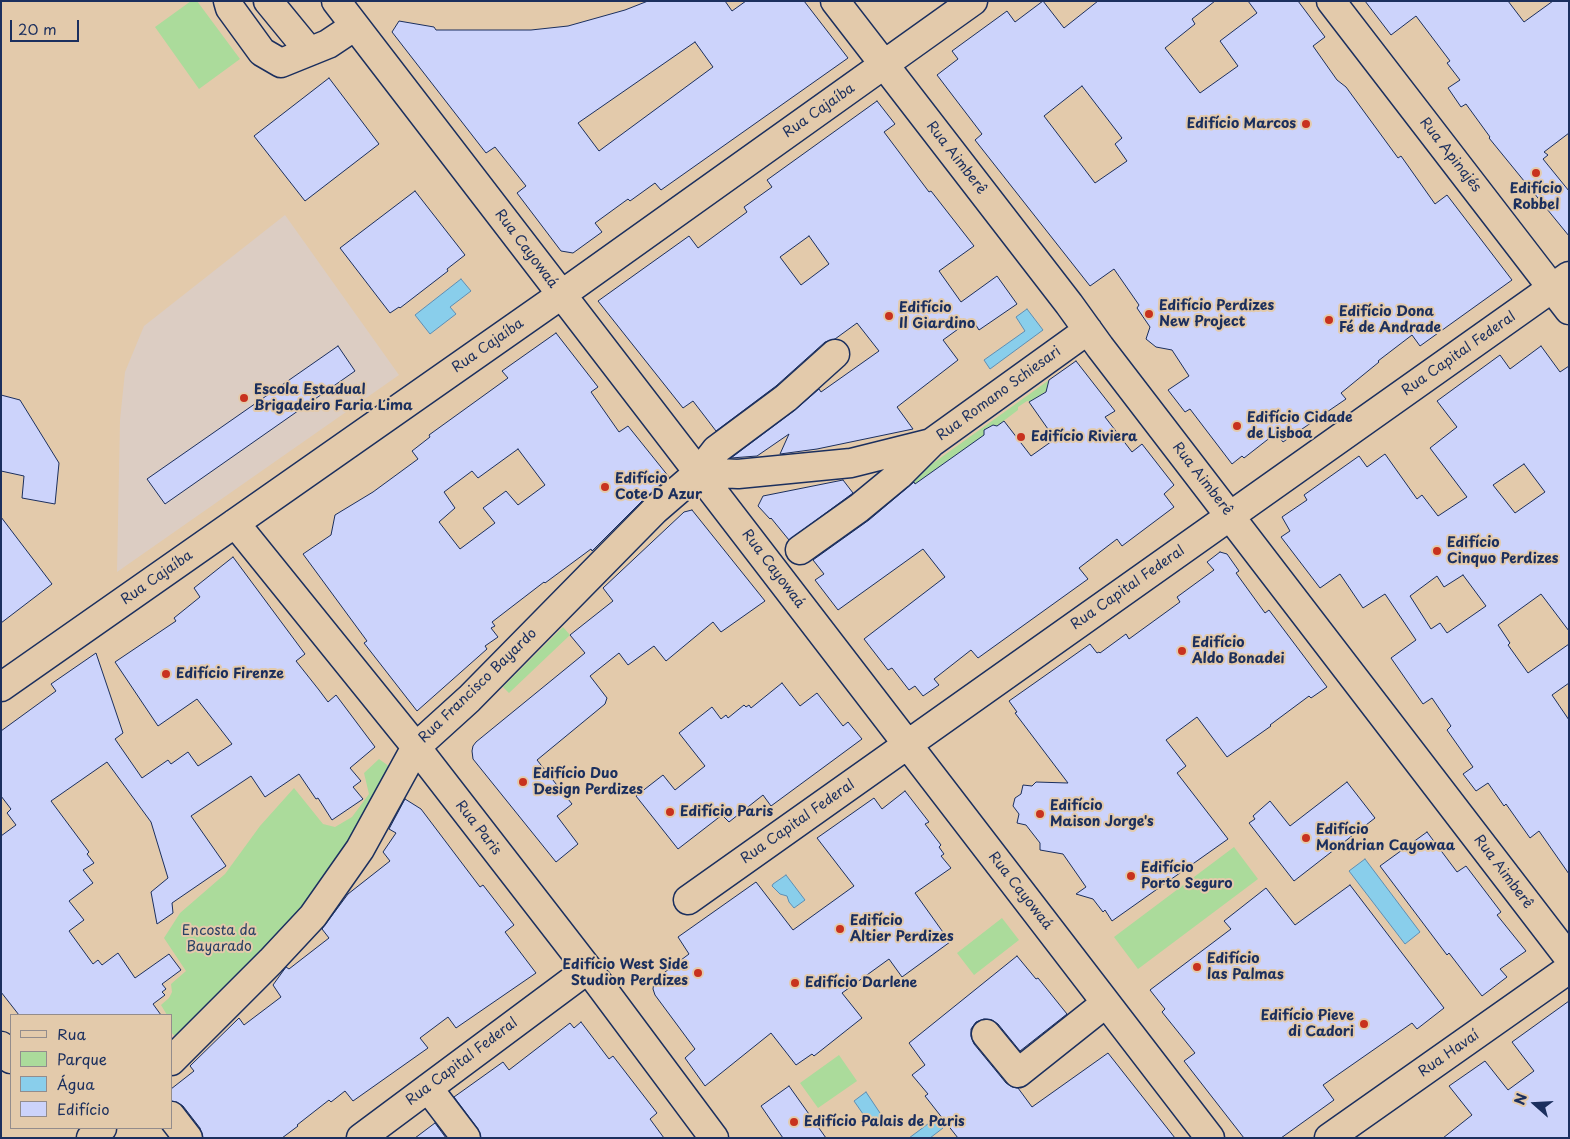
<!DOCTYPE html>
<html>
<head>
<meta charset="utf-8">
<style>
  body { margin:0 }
  #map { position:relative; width:1570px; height:1139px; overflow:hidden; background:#e3caab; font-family:"Playpen Sans",sans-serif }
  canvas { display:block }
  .frame { position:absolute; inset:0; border:2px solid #1b2f5e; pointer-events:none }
  .legend { position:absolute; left:10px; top:1014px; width:162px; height:115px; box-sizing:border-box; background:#e3caab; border:1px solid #938c8c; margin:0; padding:6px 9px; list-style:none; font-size:15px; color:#1b2f5e }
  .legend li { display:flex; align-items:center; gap:10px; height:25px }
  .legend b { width:25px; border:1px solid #938c8c }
  .north { position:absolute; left:1510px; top:1079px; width:50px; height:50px; -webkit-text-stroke:4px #e3caab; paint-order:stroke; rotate:289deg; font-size:14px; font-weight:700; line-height:20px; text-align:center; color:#1b2f5e }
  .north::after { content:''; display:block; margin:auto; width:18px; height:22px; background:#1b2f5e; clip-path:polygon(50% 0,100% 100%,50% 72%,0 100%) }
  .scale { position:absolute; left:10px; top:20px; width:69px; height:22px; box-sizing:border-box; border:2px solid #1b2f5e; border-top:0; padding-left:6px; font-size:15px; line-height:18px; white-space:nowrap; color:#1b2f5e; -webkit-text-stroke:4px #e3caab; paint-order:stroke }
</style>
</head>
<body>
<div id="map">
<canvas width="1570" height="1139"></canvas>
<div class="frame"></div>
<ul class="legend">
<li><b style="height:6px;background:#e3caab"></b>Rua</li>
<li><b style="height:14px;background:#abdb9b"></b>Parque</li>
<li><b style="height:14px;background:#89ceeb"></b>Água</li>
<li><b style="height:14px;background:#ccd3fb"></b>Edifício</li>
</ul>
<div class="north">N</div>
<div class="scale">20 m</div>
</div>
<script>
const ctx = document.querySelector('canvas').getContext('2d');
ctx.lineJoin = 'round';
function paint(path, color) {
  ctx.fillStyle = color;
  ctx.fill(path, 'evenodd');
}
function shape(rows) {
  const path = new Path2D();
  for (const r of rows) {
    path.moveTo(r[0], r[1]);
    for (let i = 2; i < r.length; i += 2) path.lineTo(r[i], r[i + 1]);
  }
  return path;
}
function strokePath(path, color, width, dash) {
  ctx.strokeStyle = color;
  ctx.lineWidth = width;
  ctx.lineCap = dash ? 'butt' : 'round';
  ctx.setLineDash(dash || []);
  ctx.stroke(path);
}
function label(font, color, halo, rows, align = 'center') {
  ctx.font = font + ' "Playpen Sans",sans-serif';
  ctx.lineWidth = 4;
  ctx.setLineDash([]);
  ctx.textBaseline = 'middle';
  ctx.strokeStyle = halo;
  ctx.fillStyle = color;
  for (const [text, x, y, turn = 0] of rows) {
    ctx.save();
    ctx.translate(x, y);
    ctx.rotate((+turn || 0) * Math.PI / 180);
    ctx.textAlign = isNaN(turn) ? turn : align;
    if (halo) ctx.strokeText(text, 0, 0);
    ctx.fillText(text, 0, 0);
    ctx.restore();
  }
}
paint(shape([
  [285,215,399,375,117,572,120,420,125,372,144,326]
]), '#dccdc3');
paint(shape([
  [191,1,197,1,240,59,199,89,155,27],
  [1049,380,1047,386,1049,389,1031,402,1027,401,1018,407,1018,410,997,426,993,425,984,430,985,435,915,484,911,479],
  [563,627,570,635,509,693,503,687],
  [379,759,390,767,390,777,311,903,179,1041,171,1032,171,1015,167,1015,161,1005,169,998,172,992,171,984,186,971,164,938,180,913,225,874,260,826,294,788,323,824,335,827,352,817,369,794,364,773],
  [1234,847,1258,879,1138,969,1114,937],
  [1002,918,1019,940,974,975,957,953],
  [839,1055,857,1081,818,1108,800,1083]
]), '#abdb9b');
const water = shape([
  [461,279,471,291,450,307,456,314,430,334,415,315,461,279],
  [1027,309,1043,330,990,369,984,360,1025,331,1016,317,1027,309],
  [1365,859,1420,932,1405,944,1349,871,1365,859],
  [786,875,805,900,794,908,789,902,787,896,780,894,772,886,773,884,786,875],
  [866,1092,882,1116,870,1124,854,1101,866,1092],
  [936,1118,943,1128,930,1138,909,1138,936,1118]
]);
paint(water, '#89ceeb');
strokePath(water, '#5d8eb3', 1);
const building = shape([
  [648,1,725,1,732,11,746,1,804,1,848,58,661,190,655,183,630,201,628,199,595,223,602,232,573,253,561,251,517,193,526,186,495,147,486,153,392,32,399,21,434,27,436,30,531,30,568,26,625,10,648,1],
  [695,42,713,67,599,151,578,123,695,42],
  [1043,1,1064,28,1098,1,1215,1,1192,19,1195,24,1165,48,1200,93,1238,66,1220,41,1257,13,1248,1,1298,1,1325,37,1313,46,1337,80,1346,87,1398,158,1401,156,1435,204,1447,195,1512,280,1420,346,1412,335,1378,361,1379,362,1341,393,1346,399,1283,442,1276,433,1244,458,1242,456,1232,464,1190,409,1185,412,1168,390,1189,376,1172,350,1156,347,1146,339,1150,327,1137,308,1139,305,1114,269,1090,286,975,140,982,134,937,75,958,59,952,51,1007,11,1015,22,1043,1],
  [1082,86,1122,138,1115,144,1127,161,1095,183,1044,116,1082,86],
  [1365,1,1508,1,1524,22,1553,1,1569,1,1569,133,1544,152,1548,155,1543,159,1569,191,1569,236,1489,138,1490,137,1466,104,1461,107,1448,88,1460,80,1447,63,1450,61,1416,16,1391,35,1365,1],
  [329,78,379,144,305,201,254,136,329,78],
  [877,101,895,124,884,132,929,192,931,191,974,246,939,271,961,302,997,276,1017,304,979,330,972,319,943,340,958,360,897,407,913,429,817,449,780,454,789,434,757,456,731,458,795,410,819,389,821,392,879,351,857,323,835,339,825,342,776,386,716,431,693,401,683,408,598,301,689,236,698,248,747,212,744,207,772,187,767,180,877,101],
  [809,236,829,264,801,285,780,257,809,236],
  [415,191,465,255,447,269,448,271,400,308,399,307,390,313,340,248,415,191],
  [556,333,598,387,591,392,619,432,628,426,669,477,644,499,592,551,591,549,545,583,544,582,492,622,495,626,491,628,498,637,485,646,487,649,417,711,364,643,367,641,303,554,331,535,335,515,373,492,418,459,412,451,430,437,429,435,508,378,502,371,556,333],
  [518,449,545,485,518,505,506,491,483,508,495,523,460,549,439,522,455,508,444,492,472,471,478,478,518,449],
  [338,346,355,371,165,504,147,479,338,346],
  [1541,346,1560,372,1569,366,1569,631,1541,594,1498,625,1510,643,1508,645,1528,673,1569,644,1569,683,1552,695,1569,720,1569,874,1539,831,1530,838,1506,804,1504,806,1488,783,1476,791,1463,774,1473,767,1447,730,1451,726,1432,698,1423,704,1391,658,1416,640,1385,594,1363,608,1340,574,1320,588,1281,537,1290,531,1282,517,1307,500,1304,495,1359,456,1367,467,1385,454,1417,499,1422,495,1438,516,1467,497,1430,448,1457,427,1437,401,1500,355,1510,369,1541,346],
  [1524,464,1545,492,1515,513,1493,485,1524,464],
  [1463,575,1486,606,1447,633,1440,623,1431,629,1410,596,1437,576,1444,587,1463,575],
  [1076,361,1115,411,1105,417,1132,452,1142,444,1174,485,1164,494,1174,507,1122,546,1117,539,1079,568,1088,579,978,658,971,650,934,679,939,685,923,696,915,686,909,690,892,668,888,670,864,639,945,577,923,549,838,610,815,580,824,574,813,560,869,520,914,482,915,484,984,435,984,430,993,425,997,426,1004,421,1031,456,1055,439,1029,402,1046,392,1049,380,1076,361],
  [1,395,20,400,59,463,55,504,22,498,24,476,1,471,1,395],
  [843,480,853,493,789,540,771,518,770,519,758,506,763,496,843,480],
  [692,510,765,601,721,632,713,622,666,661,654,646,628,665,619,653,590,676,607,698,605,704,537,760,572,804,557,816,578,844,556,862,473,759,472,751,473,746,476,742,585,653,570,635,613,601,603,588,684,512,692,510],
  [1,517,52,584,1,623,1,517],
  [1220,552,1227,554,1239,571,1236,573,1265,613,1269,610,1327,687,1311,698,1309,696,1270,725,1271,726,1227,757,1197,717,1166,740,1186,766,1177,773,1228,839,1112,921,1105,910,1103,912,1093,899,1076,894,1086,887,1063,854,1040,850,1040,843,1026,825,1017,823,1019,814,1013,806,1015,798,1021,794,1023,785,1032,786,1036,782,1068,783,1015,713,1017,712,1009,701,1090,644,1097,653,1099,652,1100,653,1126,634,1129,639,1180,602,1177,597,1214,570,1207,562,1220,552],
  [233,557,305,654,296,661,319,690,328,702,336,695,375,747,350,768,361,781,353,787,363,799,332,820,318,798,316,799,299,774,265,797,251,776,191,816,226,866,172,903,173,913,157,924,151,892,168,878,151,822,107,762,51,801,89,852,87,854,94,863,83,870,93,883,69,901,84,920,69,931,93,964,98,960,102,965,118,953,135,978,169,954,181,970,162,984,166,989,162,992,165,995,153,1004,161,1015,19,1015,1,992,1,836,16,825,7,813,11,809,1,796,1,731,56,691,51,684,96,653,123,733,115,739,142,778,168,760,171,764,188,752,198,766,232,744,197,699,158,726,115,662,176,621,174,618,200,597,194,588,233,557],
  [782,683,800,706,817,693,843,726,848,722,862,739,771,806,763,795,729,822,722,815,678,849,636,796,663,775,675,790,705,766,679,733,712,707,721,719,726,715,728,718,744,705,746,707,749,705,751,708,782,683],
  [1347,782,1375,818,1294,881,1249,823,1255,819,1253,816,1270,801,1290,826,1347,782],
  [905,791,929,822,925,824,941,845,939,847,944,854,941,856,951,868,915,893,950,942,902,977,889,959,842,993,862,1018,814,1056,812,1054,796,1065,771,1033,705,1086,685,1058,695,1049,655,995,653,989,654,982,657,978,689,954,678,937,756,882,793,930,854,886,817,838,874,798,882,809,905,791],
  [405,799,421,809,480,887,483,885,514,925,505,932,536,973,456,1028,448,1017,420,1038,428,1048,353,1101,345,1091,331,1102,329,1100,297,1125,298,1126,282,1138,203,1138,200,1128,183,1106,177,1102,171,1101,171,1089,194,1071,190,1066,239,1018,244,1025,281,997,273,985,286,967,289,969,329,938,322,929,348,894,390,861,383,852,396,833,389,829,405,799],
  [1427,832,1457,872,1466,866,1501,912,1497,915,1526,951,1500,969,1507,977,1482,996,1449,953,1447,955,1380,866,1427,832],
  [1350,885,1444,1008,1417,1029,1412,1023,1323,1085,1334,1100,1281,1138,1244,1138,1184,1061,1195,1053,1162,1012,1165,1009,1150,990,1231,929,1224,921,1266,888,1295,925,1350,885],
  [1017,956,1036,979,1038,978,1067,1014,1020,1051,998,1024,992,1020,984,1019,976,1022,971,1029,971,1036,974,1044,1006,1083,1012,1087,1018,1088,1032,1107,1108,1053,1175,1138,958,1138,925,1096,928,1094,912,1075,925,1065,909,1043,1017,956],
  [1569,1001,1569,1138,1443,1138,1472,1115,1449,1086,1485,1061,1508,1090,1534,1071,1512,1042,1569,1001],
  [581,1022,609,1059,613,1056,657,1113,650,1119,664,1138,481,1138,478,1129,454,1097,503,1062,509,1070,570,1023,574,1028,581,1022],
  [789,1086,826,1138,783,1138,761,1106,789,1086],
  [435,1123,446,1138,415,1138,435,1123]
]);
paint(building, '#ccd3fb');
strokePath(building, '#1b2f5e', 1);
const minor = shape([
  [228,1,230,8,262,52,281,63,328,44,355,26],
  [268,1,309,51],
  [336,1,1210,1138],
  [835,1,1069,304,1100,347,1569,958],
  [1331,1,1569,310],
  [699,472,738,474,851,463,931,443,1088,330],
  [235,523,416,747,588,969,714,1138],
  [800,550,859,508,899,475,930,444],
  [1,687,561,295,973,1],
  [688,900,1569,276],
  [986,1034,1018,1073,1106,1003],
  [1,1046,11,1059],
  [171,1061,271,961,313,916,360,849,416,747,469,699,655,510,699,472,716,450,786,398,835,354],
  [428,1088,466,1138],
  [171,1116,188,1138],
  [91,1138,102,1128],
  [361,1138,588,969],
  [1329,1138,1569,969]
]);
strokePath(minor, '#1b2f5e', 31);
strokePath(minor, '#e3caab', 28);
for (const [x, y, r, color] of [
  [1306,124,5,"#c8321e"],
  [1536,173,5,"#c8321e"],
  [1149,314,5,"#c8321e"],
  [889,316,5,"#c8321e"],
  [1329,320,5,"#c8321e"],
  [244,398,5,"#c8321e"],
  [1237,426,5,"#c8321e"],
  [1021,437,5,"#c8321e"],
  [605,487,5,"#c8321e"],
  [1437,551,5,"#c8321e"],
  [1182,651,5,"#c8321e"],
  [166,674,5,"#c8321e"],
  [523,782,5,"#c8321e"],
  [670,812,5,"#c8321e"],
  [1040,814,5,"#c8321e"],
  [1306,838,5,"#c8321e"],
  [1131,876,5,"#c8321e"],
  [840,929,5,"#c8321e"],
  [1197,967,5,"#c8321e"],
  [698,973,5,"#c8321e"],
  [795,983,5,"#c8321e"],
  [1364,1024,5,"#c8321e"],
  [794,1122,5,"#c8321e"]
]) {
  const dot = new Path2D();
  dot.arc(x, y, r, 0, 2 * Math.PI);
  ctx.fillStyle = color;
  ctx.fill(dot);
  strokePath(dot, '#e3caab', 2);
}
label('14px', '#1b2f5e', '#e3caab', [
  ["Rua Cajaíba",819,111,-35],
  ["Rua Apinajés",1450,155,52],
  ["Rua Aimberê",956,158,52],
  ["Rua Cayowaá",526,249,53],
  ["Rua Cajaíba",488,346,-35],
  ["Rua Capital Federal",1459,354,-35],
  ["Rua Romano Schiesari",999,394,-36],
  ["Rua Aimberê",1202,479,52],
  ["Rua Cayowaá",773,569,53],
  ["Rua Cajaíba",157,578,-35],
  ["Rua Capital Federal",1128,588,-35],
  ["Rua Francisco Bayardo",478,686,-44],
  ["Rua Capital Federal",798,822,-35],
  ["Rua Paris",478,828,52],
  ["Rua Aimberê",1503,872,53],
  ["Rua Cayowaá",1020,891,52],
  ["Rua Havaí",1449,1054,-35],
  ["Rua Capital Federal",462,1062,-37]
]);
label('bold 14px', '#1b2f5e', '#e3caab', [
  ["Edifício Marcos",1296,124,"right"],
  ["Edifício",1536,189,"center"],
  ["Robbel",1536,205,"center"],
  ["Edifício Perdizes",1159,306],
  ["New Project",1159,322],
  ["Edifício",899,308],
  ["Il Giardino",899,324],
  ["Edifício Dona",1339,312],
  ["Fé de Andrade",1339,328],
  ["Escola Estadual",254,390],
  ["Brigadeiro Faria Lima",254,406],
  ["Edifício Cidade",1247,418],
  ["de Lisboa",1247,434],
  ["Edifício Riviera",1031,437],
  ["Edifício",615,479],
  ["Cote D Azur",615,495],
  ["Edifício",1447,543],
  ["Cinquo Perdizes",1447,559],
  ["Edifício",1192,643],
  ["Aldo Bonadei",1192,659],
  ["Edifício Firenze",176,674],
  ["Edifício Duo",533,774],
  ["Design Perdizes",533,790],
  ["Edifício",1050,806],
  ["Maison Jorge's",1050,822],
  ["Edifício Paris",680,812],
  ["Edifício",1316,830],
  ["Mondrian Cayowaa",1316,846],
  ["Edifício",1141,868],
  ["Porto Seguro",1141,884],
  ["Edifício",850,921],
  ["Altier Perdizes",850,937],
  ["Edifício",1207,959],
  ["las Palmas",1207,975],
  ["Edifício West Side",688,965,"right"],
  ["Studion Perdizes",688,981,"right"],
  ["Edifício Darlene",805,983],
  ["Edifício Pieve",1354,1016,"right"],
  ["di Cadori",1354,1032,"right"],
  ["Edifício Palais de Paris",804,1122]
], 'left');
label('14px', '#294064', '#e3caab', [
  ["Encosta da",219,931],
  ["Bayarado",219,947]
]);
</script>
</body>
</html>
